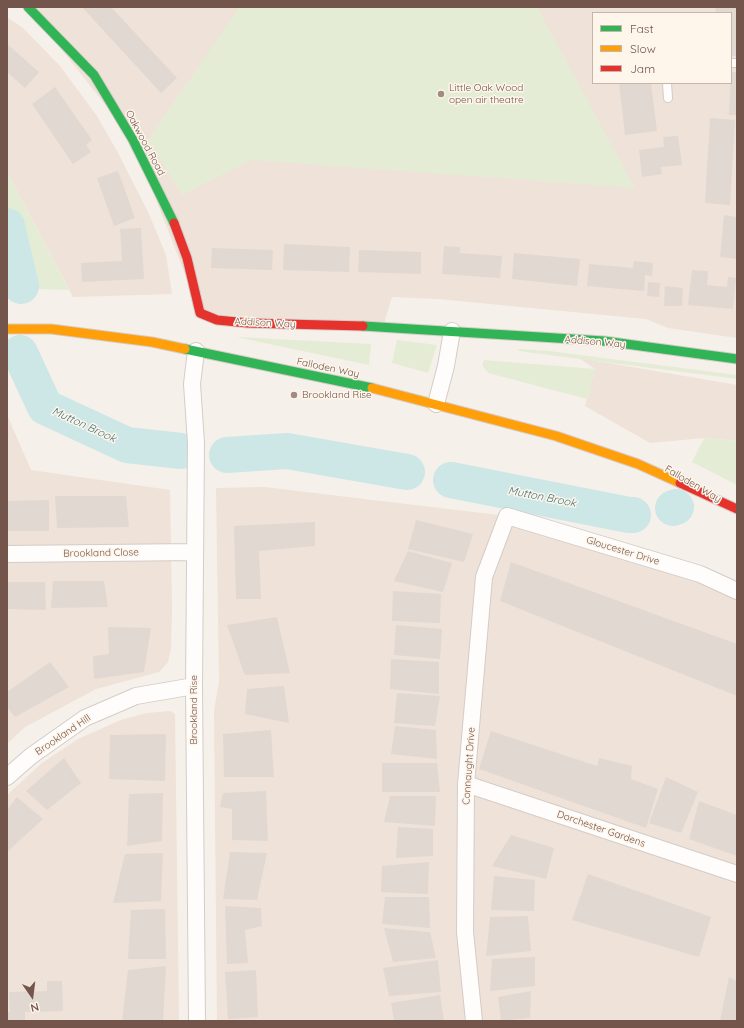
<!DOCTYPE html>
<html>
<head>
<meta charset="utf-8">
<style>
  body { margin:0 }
  #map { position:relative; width:744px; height:1028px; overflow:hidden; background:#f6f0ea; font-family:Quicksand,sans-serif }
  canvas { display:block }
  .frame { position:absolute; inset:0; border:8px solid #73554c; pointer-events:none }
  .legend { position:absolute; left:592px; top:12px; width:140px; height:72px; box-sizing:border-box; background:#fef5eb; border:1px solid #c6b5ab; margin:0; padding:5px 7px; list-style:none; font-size:12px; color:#73554c }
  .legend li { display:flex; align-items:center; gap:8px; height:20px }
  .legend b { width:20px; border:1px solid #c6b5ab }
  .north { position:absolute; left:12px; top:976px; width:40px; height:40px; -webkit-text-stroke:3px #fef5eb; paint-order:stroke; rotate:166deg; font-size:11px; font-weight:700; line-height:16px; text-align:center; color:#73554c }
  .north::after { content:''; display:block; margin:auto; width:14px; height:18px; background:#73554c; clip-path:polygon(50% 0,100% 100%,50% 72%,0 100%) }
</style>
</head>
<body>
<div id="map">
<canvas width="744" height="1028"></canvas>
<div class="frame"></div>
<ul class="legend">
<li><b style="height:5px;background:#30b455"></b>Fast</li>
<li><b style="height:5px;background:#ff9f0a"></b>Slow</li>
<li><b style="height:5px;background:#e5322d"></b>Jam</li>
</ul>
<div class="north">N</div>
</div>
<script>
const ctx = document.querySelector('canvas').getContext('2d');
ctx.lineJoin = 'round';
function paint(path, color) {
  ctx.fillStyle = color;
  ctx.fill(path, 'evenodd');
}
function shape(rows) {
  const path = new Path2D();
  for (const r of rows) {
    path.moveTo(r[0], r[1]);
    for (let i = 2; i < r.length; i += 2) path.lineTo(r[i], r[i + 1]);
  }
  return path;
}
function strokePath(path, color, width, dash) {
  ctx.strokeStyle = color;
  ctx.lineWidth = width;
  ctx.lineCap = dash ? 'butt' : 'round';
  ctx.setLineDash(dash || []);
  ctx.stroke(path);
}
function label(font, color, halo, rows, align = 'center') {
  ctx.font = font + ' Quicksand,sans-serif';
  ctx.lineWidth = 3;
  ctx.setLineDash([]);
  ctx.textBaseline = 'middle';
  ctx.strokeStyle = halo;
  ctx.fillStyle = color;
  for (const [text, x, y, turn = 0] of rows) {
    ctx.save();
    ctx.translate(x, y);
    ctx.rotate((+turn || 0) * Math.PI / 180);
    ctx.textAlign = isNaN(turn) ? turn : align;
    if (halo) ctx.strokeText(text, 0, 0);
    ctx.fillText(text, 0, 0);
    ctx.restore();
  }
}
paint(shape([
  [28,7,737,7,737,338,668,328,646,319,438,299,392,297,383,327,200,313,133,140],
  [593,13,731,13,731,83,593,83],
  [7,17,23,28,60,66,97,116,117,151,149,214,166,255,172,294,73,297,7,172],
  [579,358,737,385,737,441,704,438,650,443,585,406,595,369],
  [7,415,31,470,170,490,172,611,171,649,168,662,159,672,96,689,25,727,7,744],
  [264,487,507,516,737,591,737,1021,217,1021,214,711,219,682,216,488],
  [170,711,175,714,179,1021,7,1021,7,795,42,763,78,739,121,720,147,713]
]), '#efe2d8');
paint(shape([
  [239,7,537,7,635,188,251,160,182,195,148,140],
  [7,172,69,290,7,288],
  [236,337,371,344,369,365],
  [397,340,437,345,428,373,392,363],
  [519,349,549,351,737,375,737,379,518,351],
  [484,360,595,369,587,399,488,373,482,365],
  [704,438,737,441,737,485,692,462]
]), '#e5ecd5');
strokePath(shape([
  [7,226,21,286],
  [20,353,45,407,127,445,181,451],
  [227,455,287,451,407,472],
  [451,480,629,515,633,515],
  [673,508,676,507]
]), '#cde7e6', 36);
paint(shape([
  [82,7,111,7,177,78,161,93],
  [715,7,737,7,737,56,731,56,731,13,716,13],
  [7,44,39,72,25,88,7,72],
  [731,72,737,72,737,115,729,115],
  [619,83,651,83,657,131,625,135],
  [55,87,92,140,86,145,91,152,73,164,32,104],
  [710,118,735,120,730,205,705,203],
  [678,136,682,165,661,167,662,174,642,177,639,150,664,147,663,137],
  [118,171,135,218,114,226,97,178],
  [724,215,737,217,737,259,720,257],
  [141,228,144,279,82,282,81,263,122,261,120,229],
  [284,244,350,247,349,272,283,270],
  [444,246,460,247,460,253,502,256,500,278,442,274],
  [212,248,273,250,272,270,211,268],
  [359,250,421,252,421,274,358,272],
  [514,253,580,259,577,286,512,279],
  [634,261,653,263,652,276,645,275,644,291,587,286,589,264,633,268],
  [692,270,708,271,707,285,727,287,728,277,736,278,733,309,688,305],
  [648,282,660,283,659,297,647,296],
  [665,286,683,288,682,306,664,306],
  [55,496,126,496,129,527,57,528],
  [49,500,49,531,7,531,7,501],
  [416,520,473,534,464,562,408,549],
  [315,522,315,546,259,551,261,599,236,599,234,526],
  [408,551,452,563,443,592,394,581],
  [511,562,737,644,737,696,500,601],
  [53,581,104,581,108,607,51,608],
  [7,582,45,582,46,610,7,609],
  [393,591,441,594,440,623,392,621],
  [277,617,290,673,246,675,244,673,227,625],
  [396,625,442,629,440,659,394,655],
  [108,627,151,628,144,672,94,679,93,656,109,654],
  [391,659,439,662,439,694,390,689],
  [50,662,69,687,15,717,7,707,7,692],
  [284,686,289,723,245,714,247,689],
  [397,693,440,696,435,726,394,723],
  [395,726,436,730,437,759,391,754],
  [271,730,274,777,224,777,223,734],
  [491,731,597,766,599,758,632,766,631,779,658,789,646,828,479,769],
  [166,734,165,781,109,779,110,735],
  [64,758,81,783,47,810,26,791],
  [382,763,437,763,440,792,382,792],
  [666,777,698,792,681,833,649,823],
  [266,791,268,841,232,840,232,809,220,807,223,793],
  [163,793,162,841,127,846,129,794],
  [390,796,436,796,435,826,384,822],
  [17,797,43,819,7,852,7,810],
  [699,801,737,815,737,856,689,839],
  [398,827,433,829,433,856,396,858],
  [511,835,554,848,546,879,492,866],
  [230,852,267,853,257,900,223,899],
  [163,853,161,901,113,903,125,854],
  [429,862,428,894,381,892,382,866],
  [588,874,711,917,699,957,572,920],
  [494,876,535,880,534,911,491,910],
  [385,897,429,897,430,928,382,924],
  [225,906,261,908,262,926,245,930,248,963,227,964],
  [165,909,166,959,128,959,131,910],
  [528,916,531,951,486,956,490,917],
  [384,928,430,932,436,958,393,962],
  [535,957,535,986,490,991,492,959],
  [438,960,441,992,389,996,383,968],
  [166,966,163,1021,122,1021,128,970],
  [256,970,258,1017,228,1019,225,972],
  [729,977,737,981,737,1021,720,1021],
  [47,981,62,981,63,1011,25,1012,25,1021,7,1021,7,1012,10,1012,9,992,47,991],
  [531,991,530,1018,501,1021,498,997],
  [440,995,444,1021,394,1021,391,1003]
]), '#e2d8d2');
const lane = shape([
  [731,63,737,63],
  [667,83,668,98]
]);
const street = shape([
  [196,351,192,384,196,443,194,686,197,1021],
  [436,404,446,366,452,331],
  [7,554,195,552],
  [7,777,31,756,85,718,136,696,194,686],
  [466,784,737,874],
  [474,1021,465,932,466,784,484,577,507,516,700,574,737,591]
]);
const fast = shape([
  [28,7,94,75,133,140,174,223],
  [363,326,604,341,737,359],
  [185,349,372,388]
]);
const slow = shape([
  [7,329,51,329,152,342,185,349],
  [372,388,556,436,638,464,680,483]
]);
const jam = shape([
  [174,223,187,258,200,313,217,320,248,323,363,326],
  [680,483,737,509]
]);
strokePath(lane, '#d4ccc7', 10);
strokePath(street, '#d4ccc7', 18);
strokePath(fast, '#d5cbc6', 11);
strokePath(slow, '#d5cbc6', 11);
strokePath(jam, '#d5cbc6', 11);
strokePath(lane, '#fefdfc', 8);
strokePath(street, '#fefdfc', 16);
strokePath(fast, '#30b455', 9);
strokePath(slow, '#ff9f0a', 9);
strokePath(jam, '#e5322d', 9);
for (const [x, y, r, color] of [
  [441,94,4,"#a18b83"],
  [294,395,4,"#a18b83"]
]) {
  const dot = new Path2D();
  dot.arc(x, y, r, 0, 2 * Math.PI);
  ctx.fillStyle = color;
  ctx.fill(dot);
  strokePath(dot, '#fef5eb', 1.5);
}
label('10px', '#73554c', '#fef5eb', [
  ["Little Oak Wood",449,88],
  ["open air theatre",449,100],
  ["Brookland Rise",302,395]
], 'left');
label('10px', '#73554c', '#fef5eb', [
  ["Oakwood Road",145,143,62],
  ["Addison Way",265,323,3],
  ["Addison Way",595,342,5],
  ["Falloden Way",328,368,12],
  ["Falloden Way",693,484,30],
  ["Gloucester Drive",623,551,17],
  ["Brookland Close",101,553,-1],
  ["Brookland Rise",194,710,-90],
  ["Brookland Hill",63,735,-34],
  ["Connaught Drive",469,766,-86],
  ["Dorchester Gardens",601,829,19]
]);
label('italic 11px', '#407578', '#fef5eb', [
  ["Mutton Brook",84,425,25],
  ["Mutton Brook",542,497,11]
]);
</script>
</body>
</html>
